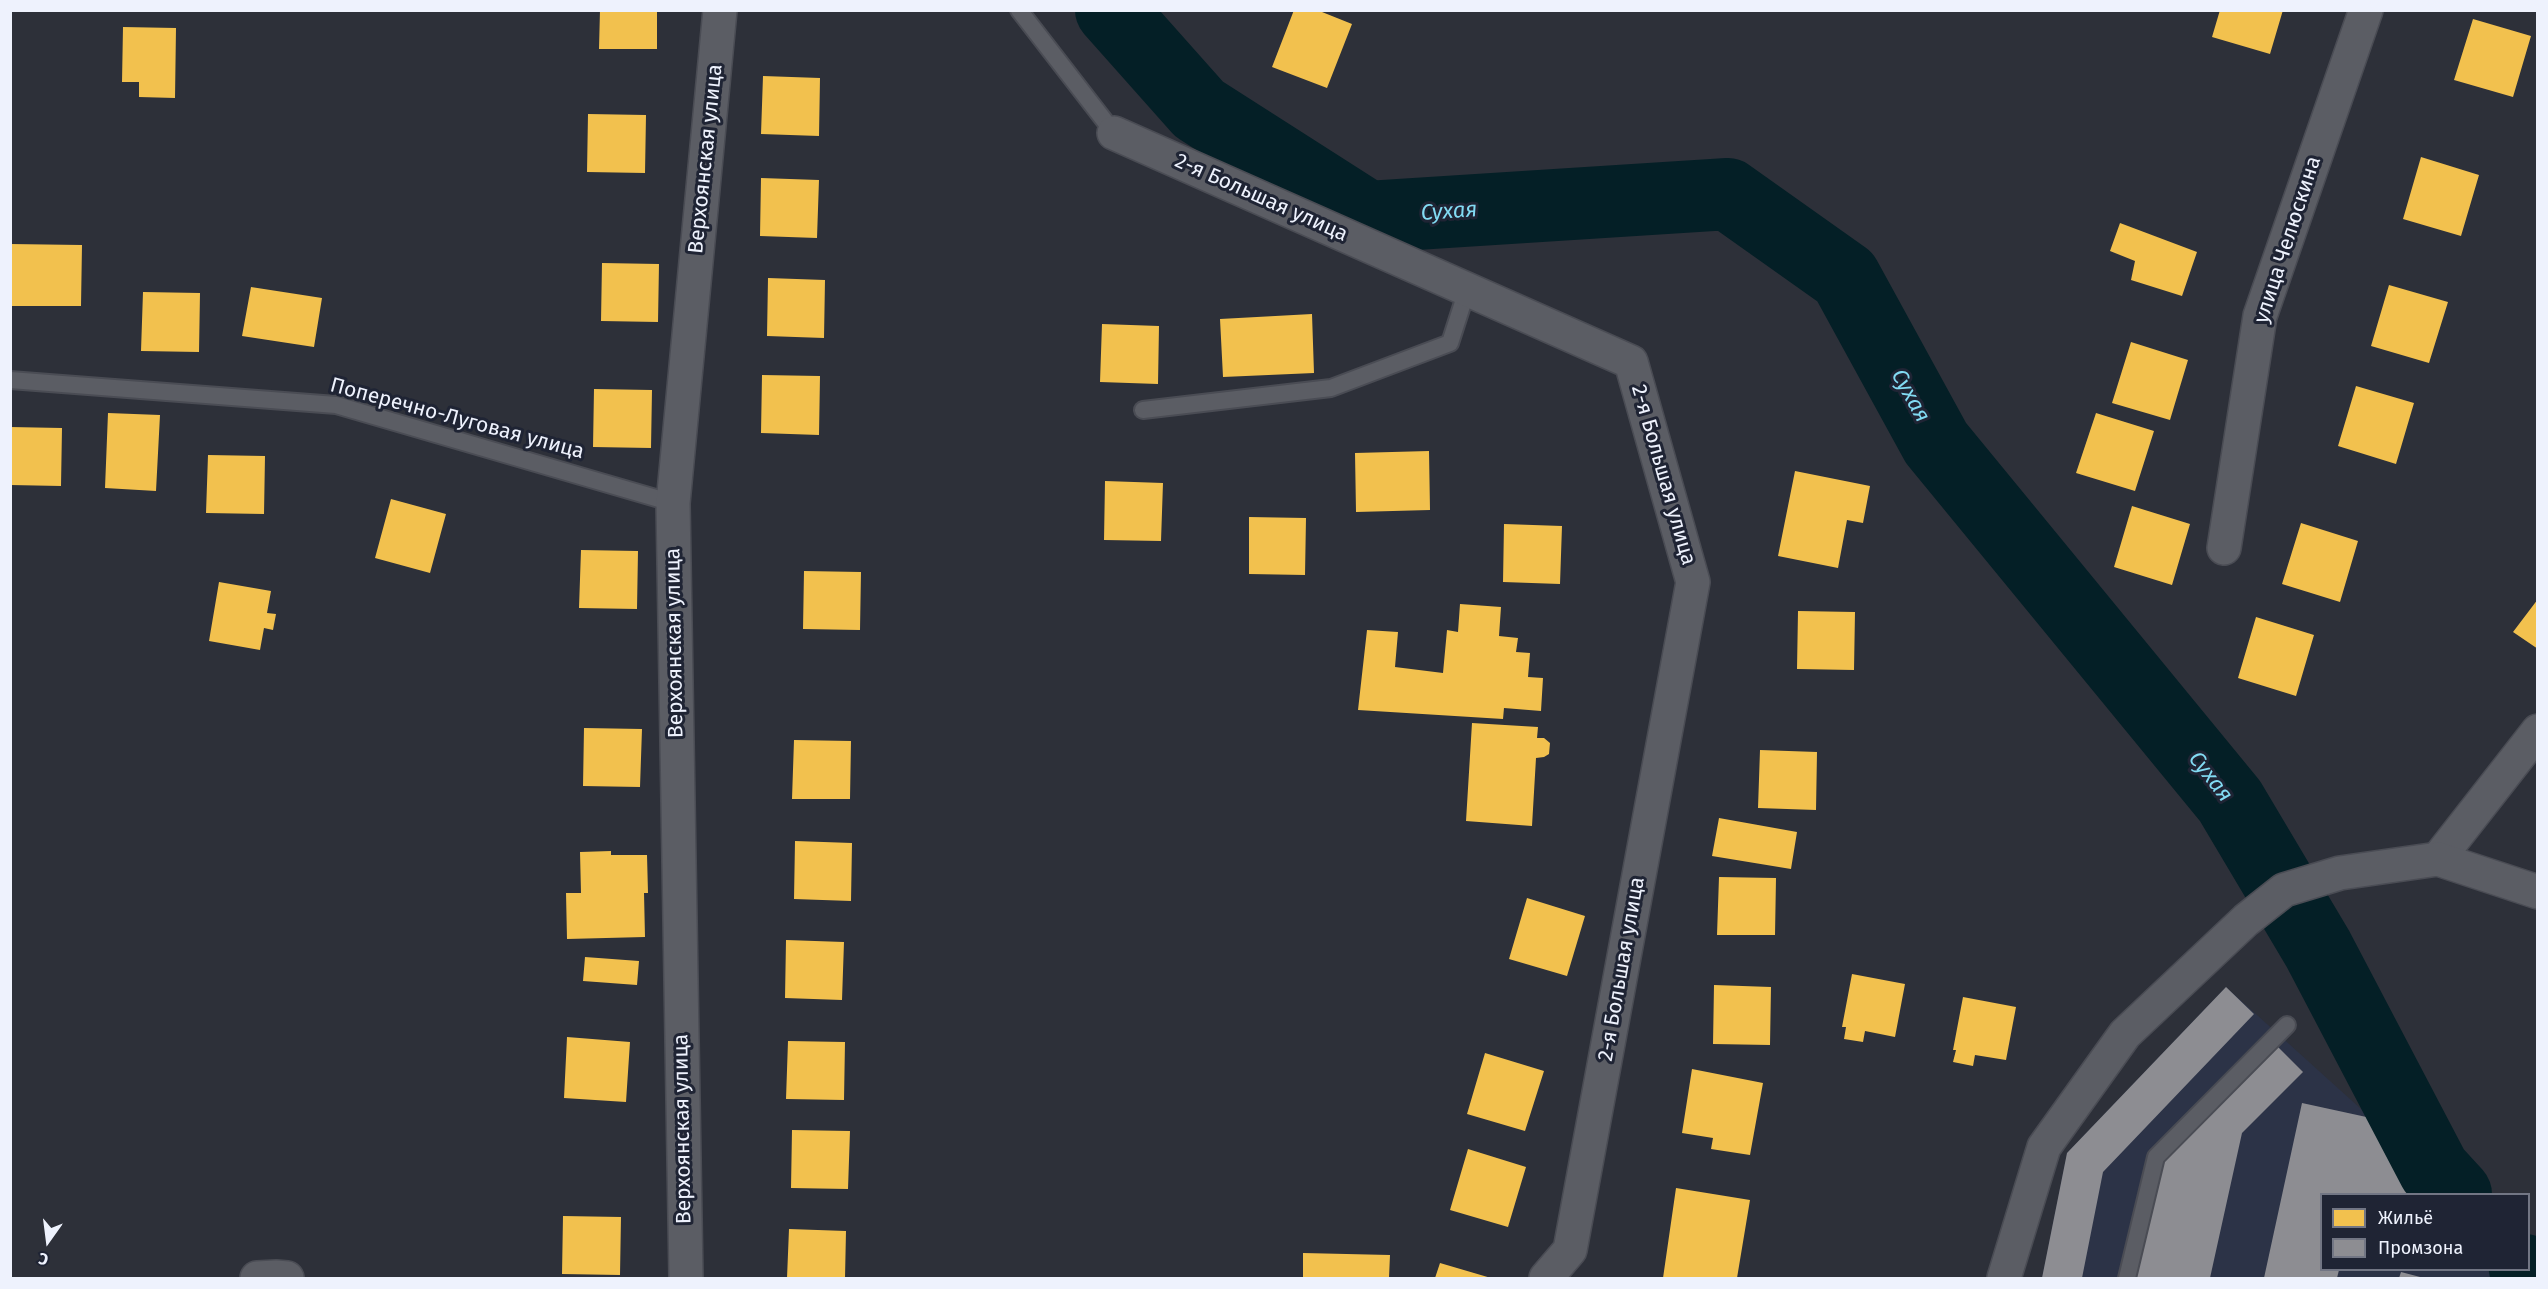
<!DOCTYPE html>
<html>
<head>
<meta charset="utf-8">
<style>
  body { margin:0 }
  #map { position:relative; width:2548px; height:1289px; overflow:hidden; background:#2d3039; font-family:"Fira Sans",sans-serif }
  canvas { display:block }
  .frame { position:absolute; inset:0; border:12px solid #eef2fd; pointer-events:none }
  .legend { position:absolute; left:2320px; top:1193px; width:210px; height:78px; box-sizing:border-box; background:#1f2434; border:2px solid #727684; margin:0; padding:8px 10px; list-style:none; font-size:18px; color:#eef2fd }
  .legend li { display:flex; align-items:center; gap:12px; height:30px }
  .legend b { width:30px; border:2px solid #727684 }
  .north { position:absolute; left:18px; top:1211px; width:60px; height:60px; -webkit-text-stroke:4px #1f2434; paint-order:stroke; rotate:194deg; font-size:16px; font-weight:700; line-height:24px; text-align:center; color:#eef2fd }
  .north::after { content:''; display:block; margin:auto; width:21px; height:27px; background:#eef2fd; clip-path:polygon(50% 0,100% 100%,50% 72%,0 100%) }
</style>
</head>
<body>
<div id="map">
<canvas width="2548" height="1289"></canvas>
<div class="frame"></div>
<ul class="legend">
<li><b style="height:16px;background:#f2c14e"></b>Жильё</li>
<li><b style="height:16px;background:#8d8d92"></b>Промзона</li>
</ul>
<div class="north">С</div>
</div>
<script>
const ctx = document.querySelector('canvas').getContext('2d');
ctx.lineJoin = 'round';
function paint(path, color) {
  ctx.fillStyle = color;
  ctx.fill(path, 'evenodd');
}
function shape(rows) {
  const path = new Path2D();
  for (const r of rows) {
    path.moveTo(r[0], r[1]);
    for (let i = 2; i < r.length; i += 2) path.lineTo(r[i], r[i + 1]);
  }
  return path;
}
function strokePath(path, color, width, dash) {
  ctx.strokeStyle = color;
  ctx.lineWidth = width;
  ctx.lineCap = dash ? 'butt' : 'round';
  ctx.setLineDash(dash || []);
  ctx.stroke(path);
}
function label(font, color, halo, rows, align = 'center') {
  ctx.font = font + ' "Fira Sans",sans-serif';
  ctx.lineWidth = 6;
  ctx.setLineDash([]);
  ctx.textBaseline = 'middle';
  ctx.strokeStyle = halo;
  ctx.fillStyle = color;
  for (const [text, x, y, turn = 0] of rows) {
    ctx.save();
    ctx.translate(x, y);
    ctx.rotate((+turn || 0) * Math.PI / 180);
    ctx.textAlign = isNaN(turn) ? turn : align;
    if (halo) ctx.strokeText(text, 0, 0);
    ctx.fillText(text, 0, 0);
    ctx.restore();
  }
}
paint(shape([
  [2226,987,2371,1118,2429,1194,2322,1194,2322,1270,2487,1270,2494,1278,2042,1278,2067,1153]
]), '#2c3347');
paint(shape([
  [600,10,657,10,657,49,599,49],
  [1294,10,1317,10,1352,24,1327,88,1272,67],
  [2220,10,2283,10,2270,54,2212,37],
  [2473,19,2531,36,2513,97,2454,80],
  [123,27,176,28,175,98,139,97,139,82,122,82],
  [763,76,820,78,819,136,761,134],
  [588,114,646,115,645,173,587,172],
  [2421,157,2479,175,2461,236,2403,219],
  [761,178,819,180,817,238,760,236],
  [2120,223,2197,252,2182,296,2131,280,2135,261,2110,251],
  [10,244,82,245,81,306,10,306],
  [602,263,659,264,658,322,601,321],
  [768,278,825,280,824,338,767,336],
  [2389,285,2448,302,2429,363,2371,346],
  [251,287,322,298,314,347,242,336],
  [143,292,200,293,199,352,141,351],
  [1312,314,1314,373,1223,377,1220,319],
  [1102,324,1159,326,1158,384,1100,382],
  [2131,342,2188,360,2170,420,2112,403],
  [762,375,820,376,819,435,761,433],
  [2356,386,2414,403,2396,464,2338,446],
  [594,389,652,390,651,448,593,447],
  [108,413,160,415,156,491,105,488],
  [2096,413,2154,431,2135,491,2076,473],
  [10,427,62,428,61,486,10,485],
  [1429,451,1430,510,1356,512,1355,453],
  [208,455,265,456,264,514,206,513],
  [1795,471,1870,486,1863,523,1847,520,1838,568,1778,556],
  [1105,481,1163,483,1161,541,1104,540],
  [391,499,446,514,430,573,375,558],
  [2132,506,2190,524,2172,585,2114,567],
  [1249,517,1306,518,1305,575,1249,574],
  [2301,523,2358,541,2340,602,2282,584],
  [1504,524,1562,526,1560,584,1503,582],
  [581,550,638,551,637,609,579,608],
  [804,571,861,572,860,630,803,629],
  [219,582,271,591,267,613,276,614,273,630,264,628,260,650,209,641],
  [2538,599,2538,649,2513,632],
  [1460,604,1501,607,1499,636,1518,638,1516,652,1530,653,1528,677,1543,678,1541,711,1504,708,1503,719,1358,710,1367,630,1398,632,1395,667,1443,673,1447,630,1458,632],
  [1798,611,1855,612,1854,670,1797,669],
  [2256,617,2314,635,2296,696,2238,678],
  [1472,723,1538,727,1537,738,1544,738,1550,743,1549,754,1544,757,1536,758,1532,826,1466,821],
  [584,728,642,729,640,787,583,786],
  [794,740,851,741,850,799,792,799],
  [1760,750,1817,752,1816,810,1758,808],
  [1719,818,1797,832,1791,869,1712,856],
  [795,841,852,843,851,901,794,899],
  [611,851,611,855,647,855,648,893,644,893,645,937,567,939,566,893,581,893,580,852],
  [1719,877,1776,878,1775,935,1717,935],
  [1527,898,1585,916,1567,976,1509,959],
  [786,940,844,942,842,1000,785,998],
  [585,957,639,961,637,985,583,981],
  [1852,974,1905,984,1895,1037,1865,1031,1863,1042,1844,1039,1846,1027,1842,1027],
  [1714,985,1771,987,1770,1045,1713,1044],
  [1963,997,2016,1007,2006,1060,1975,1055,1973,1066,1953,1062,1956,1050,1953,1050],
  [567,1037,630,1042,626,1102,564,1098],
  [788,1041,845,1042,844,1100,786,1099],
  [1485,1053,1544,1071,1525,1131,1467,1114],
  [1692,1069,1763,1083,1750,1155,1711,1149,1713,1138,1682,1133],
  [792,1130,850,1131,848,1189,791,1188],
  [1468,1149,1526,1167,1508,1227,1450,1210],
  [1676,1188,1750,1200,1737,1278,1663,1278],
  [563,1216,621,1217,620,1275,562,1274],
  [789,1229,846,1231,845,1278,787,1278],
  [1303,1253,1390,1255,1389,1278,1303,1278],
  [1440,1263,1491,1278,1435,1278]
]), '#f2c14e');
paint(shape([
  [2226,987,2254,1014,2103,1172,2082,1278,2042,1278,2067,1153],
  [2278,1047,2303,1072,2242,1133,2210,1278,2135,1278,2160,1163],
  [2302,1103,2371,1118,2408,1194,2322,1194,2322,1270,2339,1270,2337,1278,2264,1278],
  [2401,1272,2424,1278,2399,1278]
]), '#8d8d92');
strokePath(shape([
  [1111,10,1199,109,1368,217,1728,194,1845,277,1936,443,2230,801,2318,949,2434,1170,2456,1194],
  [2525,1270,2534,1278]
]), '#041f26', 72);
const service = shape([
  [1019,10,1114,133],
  [10,380,336,405,673,503],
  [1143,410,1331,388,1450,343,1467,290],
  [2127,1278,2156,1157,2287,1025]
]);
const minor = shape([
  [1114,133,1631,362,1693,582,1570,1250,1546,1278],
  [2224,548,2260,316,2366,10],
  [2438,859,2538,731],
  [686,1278,673,503,720,10]
]);
const tertiary = shape([
  [257,1278,276,1277,287,1278],
  [2004,1278,2044,1147,2125,1034,2246,920,2284,890,2340,873,2438,859,2538,892]
]);
strokePath(service, '#4a4c54', 20);
strokePath(minor, '#4a4c54', 36);
strokePath(tertiary, '#4a4c54', 36);
strokePath(service, '#5b5d64', 16);
strokePath(minor, '#5b5d64', 33);
strokePath(tertiary, '#5b5d64', 33);
label('21px', '#eef2fd', '#1f2434', [
  ["Верхоянская улица",706,159,-84],
  ["2-я Большая улица",1261,198,24],
  ["улица Челюскина",2288,240,-72],
  ["Поперечно-Луговая улица",457,419,15],
  ["2-я Большая улица",1663,475,74],
  ["Верхоянская улица",675,643,-91],
  ["2-я Большая улица",1622,969,-80],
  ["Верхоянская улица",683,1129,-91]
]);
label('italic 22px', '#82dbf3', '#1f2434', [
  ["Сухая",1449,212,-4],
  ["Сухая",1910,396,61],
  ["Сухая",2210,777,52]
]);
</script>
</body>
</html>
